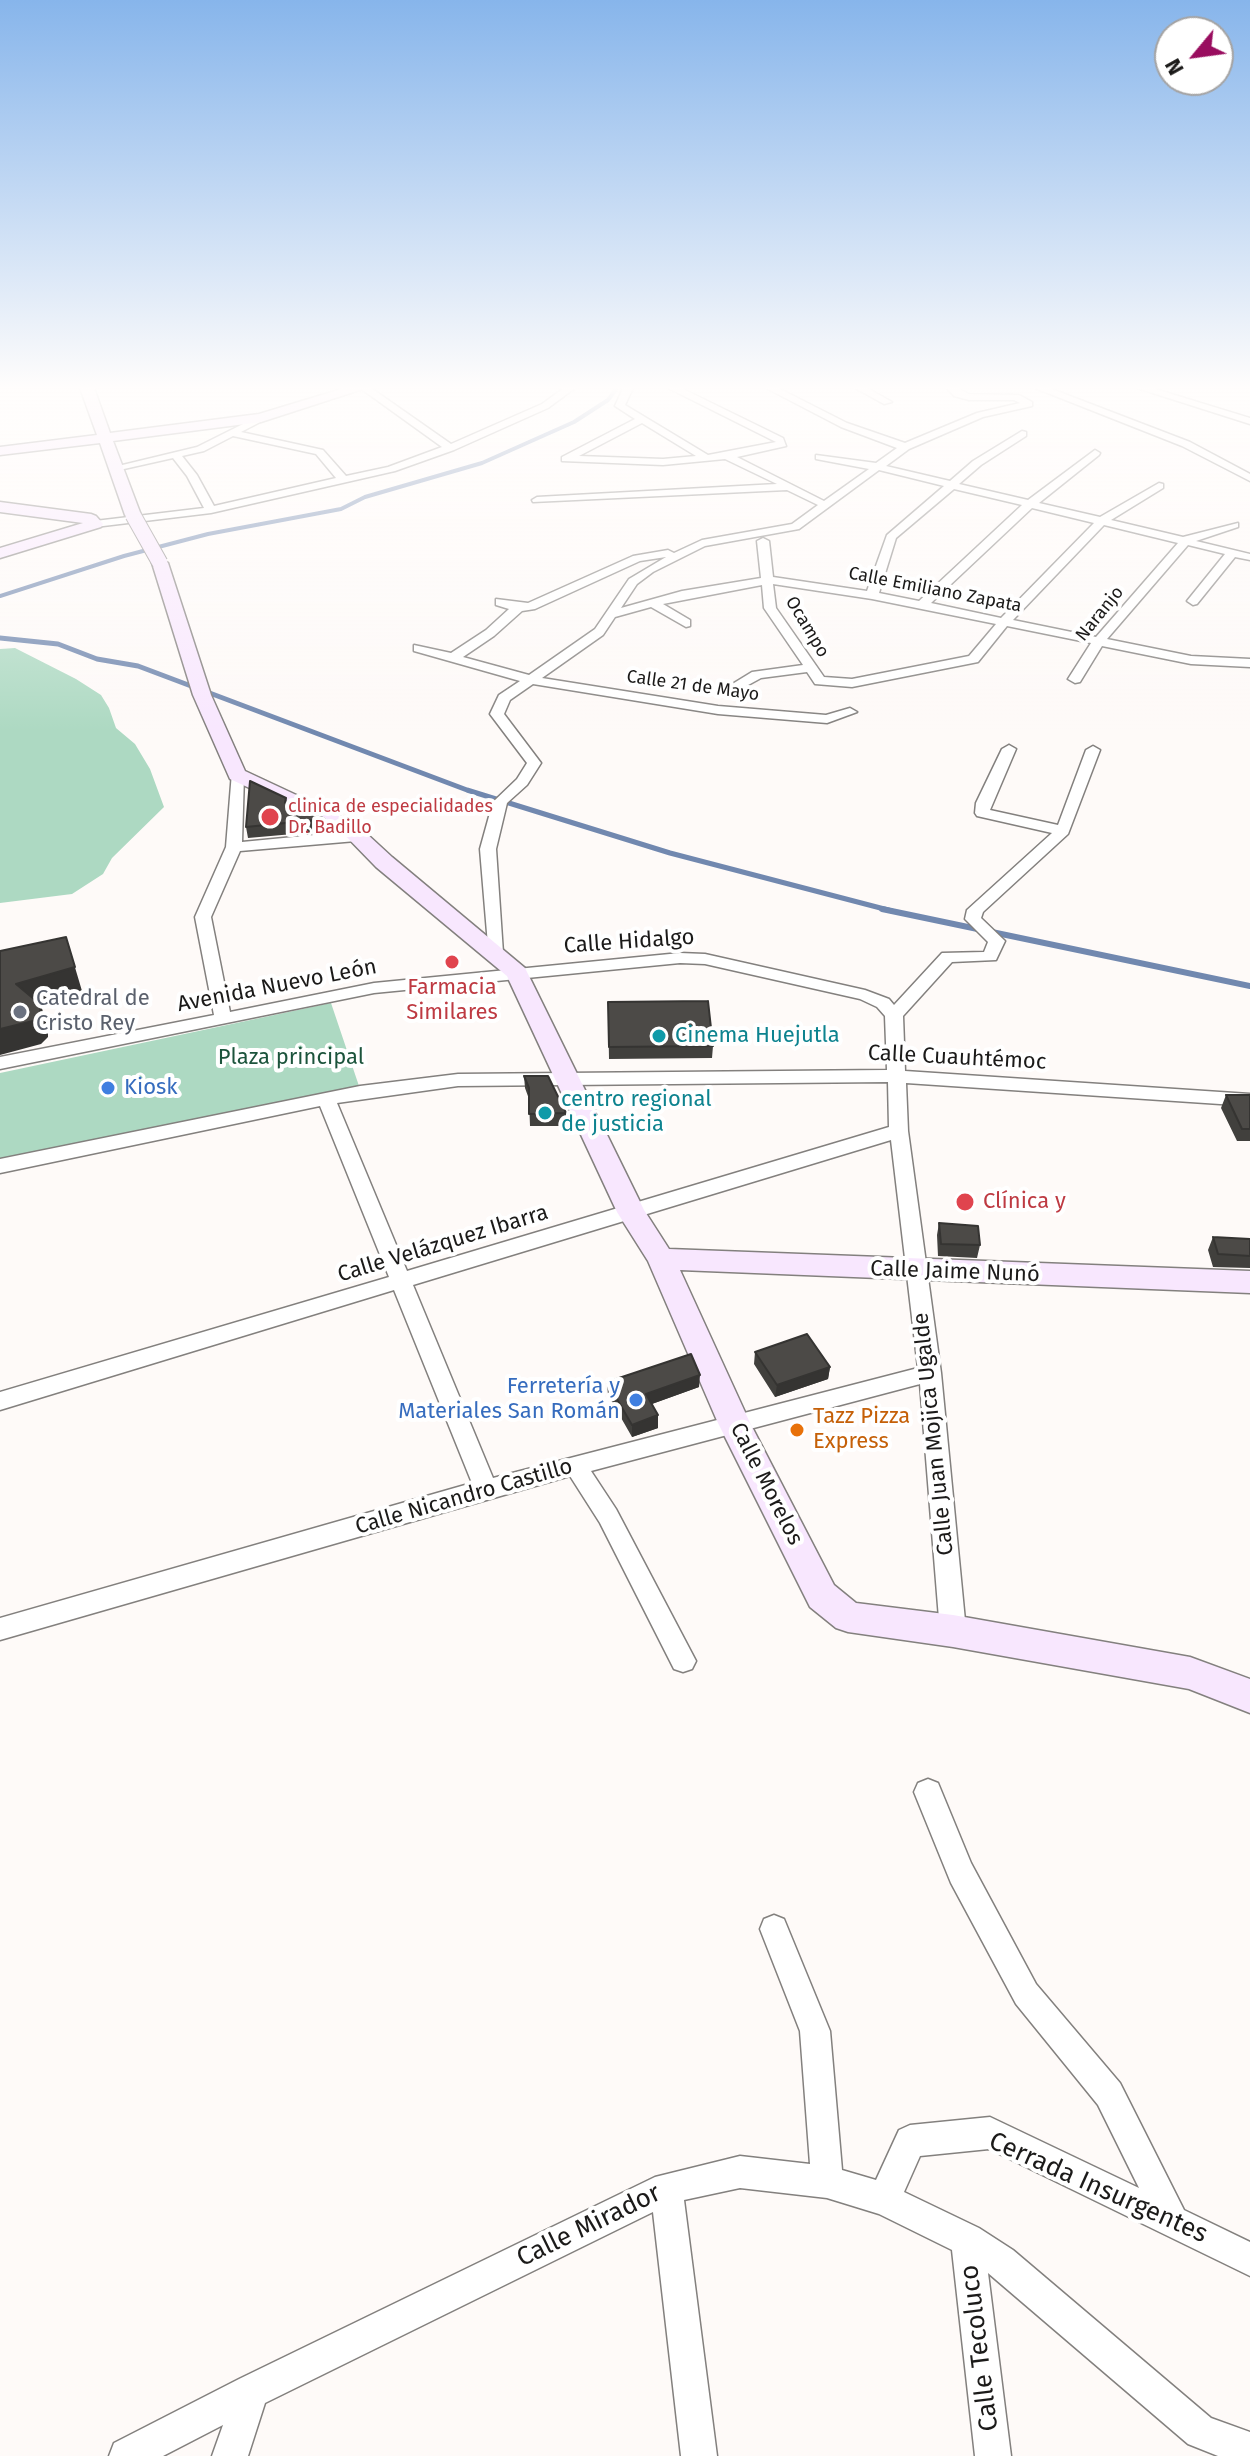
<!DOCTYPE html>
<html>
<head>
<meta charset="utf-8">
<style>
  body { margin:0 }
  #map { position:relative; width:1250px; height:2456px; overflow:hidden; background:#fefaf8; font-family:"Fira Sans",sans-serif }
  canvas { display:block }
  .north { position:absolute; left:1154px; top:16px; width:80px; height:80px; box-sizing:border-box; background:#fff; border:2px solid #a4a3a3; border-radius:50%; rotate:241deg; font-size:22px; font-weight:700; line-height:32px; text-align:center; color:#1b1a19 }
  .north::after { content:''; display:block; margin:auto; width:28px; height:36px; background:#990d5f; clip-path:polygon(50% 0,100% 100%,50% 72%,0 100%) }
</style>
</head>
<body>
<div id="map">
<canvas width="1250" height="2456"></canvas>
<div class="north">N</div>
</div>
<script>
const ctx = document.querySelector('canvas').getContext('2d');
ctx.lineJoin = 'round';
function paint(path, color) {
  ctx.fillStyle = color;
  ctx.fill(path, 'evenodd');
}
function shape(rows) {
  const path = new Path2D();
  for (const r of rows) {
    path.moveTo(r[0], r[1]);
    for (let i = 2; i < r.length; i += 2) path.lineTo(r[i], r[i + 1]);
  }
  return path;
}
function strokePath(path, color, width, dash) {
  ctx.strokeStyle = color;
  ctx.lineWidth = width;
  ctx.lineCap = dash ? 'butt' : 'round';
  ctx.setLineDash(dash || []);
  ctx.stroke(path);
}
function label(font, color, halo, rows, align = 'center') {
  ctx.font = font + ' "Fira Sans",sans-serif';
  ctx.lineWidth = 8;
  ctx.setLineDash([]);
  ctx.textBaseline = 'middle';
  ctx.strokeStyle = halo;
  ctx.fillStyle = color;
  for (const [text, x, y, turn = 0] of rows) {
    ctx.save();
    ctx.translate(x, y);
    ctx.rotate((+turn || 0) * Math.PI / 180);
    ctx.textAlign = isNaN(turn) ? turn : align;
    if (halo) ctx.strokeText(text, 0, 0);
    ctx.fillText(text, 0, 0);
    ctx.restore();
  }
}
paint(shape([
  [15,648,76,679,101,695,109,708,116,728,135,744,150,769,164,807,112,858,103,874,72,894,0,903,0,649],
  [331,1003,360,1089,0,1160,0,1073]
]), '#add9c2');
strokePath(shape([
  [0,596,124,556,208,534,341,509,365,497,482,463,574,422,608,400,617,388]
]), '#7188af', 4);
strokePath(shape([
  [0,638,58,644,97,659,138,666,467,790,670,853,892,911]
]), '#7188af', 5);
strokePath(shape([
  [882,909,1250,986]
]), '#7188af', 6);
const street = shape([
  [360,388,371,388,451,444,542,404,564,388,575,388,548,408,454,450,395,471,211,513,95,527,89,524,95,521,204,508,187,476,173,458,115,471,110,468,197,447,261,415,264,420,241,432,323,450,346,476,388,467,442,447,360,388],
  [233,436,316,454,336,478,214,506,197,475,182,456,204,451,233,436],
  [623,388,633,388,625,405,708,455,776,442,668,388,681,388,783,438,786,446,737,457,824,501,869,469,816,459,816,455,876,463,897,448,841,427,766,388,778,388,847,423,905,443,977,413,1020,403,1014,400,969,400,954,396,947,388,957,388,969,394,1019,395,1032,402,1032,406,983,417,909,449,886,466,950,481,973,461,1022,431,1026,432,1026,436,981,465,959,484,1028,500,1095,450,1100,453,1099,455,1039,503,1100,517,1159,483,1163,484,1163,488,1111,520,1183,537,1238,523,1238,527,1196,541,1250,554,1250,560,1235,557,1197,604,1193,605,1187,601,1225,554,1188,545,1107,639,1191,656,1250,659,1250,667,1191,664,1102,646,1080,682,1075,683,1068,679,1091,643,1007,626,978,662,973,663,852,687,815,684,807,672,761,678,739,690,732,686,734,683,752,672,803,665,764,608,762,585,663,604,690,620,690,626,686,627,651,607,615,617,603,635,542,678,718,706,826,715,850,708,857,712,827,723,718,714,533,684,510,700,504,714,541,763,527,785,507,803,496,849,503,953,495,958,489,957,480,849,493,802,517,779,527,763,490,714,499,695,520,681,414,651,414,645,451,653,486,630,509,609,496,605,496,599,528,603,633,556,668,550,674,553,702,540,792,524,818,505,787,490,533,502,532,500,537,497,777,484,725,459,663,465,562,461,562,457,635,419,615,406,623,388],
  [642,423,696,456,663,459,579,456,642,423],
  [879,470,944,486,887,535,867,591,773,577,769,541,763,538,757,541,761,578,682,591,621,608,637,584,653,572,705,546,799,529,879,470],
  [954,489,1022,505,919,601,879,593,896,538,954,489],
  [1032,508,1094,523,1001,618,931,603,1032,508],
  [1104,525,1178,543,1096,637,1013,620,1104,525],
  [666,557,629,579,595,629,529,675,463,657,494,636,522,611,535,609,640,561,666,557],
  [773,584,872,599,996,624,969,656,852,679,824,677,776,608,773,584],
  [855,388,867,388,892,402,884,404,855,388],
  [1035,388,1049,388,1190,442,1250,474,1250,481,1182,446,1035,388],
  [1137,388,1152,388,1250,418,1250,424,1137,388],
  [1009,745,1016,749,990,810,1058,825,1086,750,1093,746,1100,750,1068,834,983,912,981,918,1005,941,996,960,952,962,903,1016,905,1071,1250,1094,1250,1106,906,1083,908,1131,941,1373,966,1631,962,1639,953,1642,944,1639,940,1631,920,1384,591,1471,616,1509,696,1661,692,1669,683,1672,674,1669,600,1523,570,1476,0,1640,0,1618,472,1483,394,1290,0,1410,0,1392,389,1277,320,1106,0,1173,0,1159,360,1086,458,1074,887,1070,885,1016,877,1007,860,999,705,964,680,963,374,993,0,1069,0,1057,214,1015,195,917,226,847,232,772,237,771,244,775,242,842,356,831,364,836,356,841,240,851,211,917,230,1012,374,983,680,953,705,954,865,990,889,999,894,1005,942,953,984,952,988,942,965,919,967,910,1052,833,977,816,975,813,976,803,1002,749,1009,745],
  [888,1082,889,1127,407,1271,337,1103,458,1086,888,1082],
  [891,1140,918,1368,493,1478,413,1285,891,1140],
  [928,1779,938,1783,971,1863,1036,1984,1120,2083,1184,2210,1250,2242,1250,2276,989,2149,920,2156,904,2192,979,2228,1013,2250,1211,2418,1250,2432,1250,2456,1218,2456,1188,2444,988,2273,1011,2456,975,2456,952,2250,879,2214,827,2198,740,2188,684,2200,717,2456,681,2456,653,2212,265,2403,248,2456,212,2456,223,2425,163,2456,109,2456,114,2443,239,2379,655,2177,740,2156,810,2164,800,2031,760,1929,764,1919,774,1915,784,1919,830,2031,842,2170,876,2180,899,2130,910,2125,990,2117,1139,2188,1098,2105,1016,2004,951,1883,914,1792,918,1783,928,1779]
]);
const secondary = shape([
  [80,388,94,388,110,433,259,414,345,388,366,388,261,422,113,441,141,515,133,520,125,515,100,443,0,455,0,447,97,435,80,388],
  [0,502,91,514,96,516,103,524,101,527,0,558,0,548,83,523,0,512,0,502],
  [160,558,168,563,211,695,245,771,354,822,392,857,525,968,644,1210,669,1249,1250,1271,1250,1293,680,1270,750,1423,834,1585,856,1603,953,1615,1190,1657,1250,1679,1250,1713,1189,1689,953,1647,848,1632,836,1628,810,1607,718,1423,648,1261,617,1212,507,976,376,867,340,830,230,779,193,695,152,563,160,558]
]);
strokePath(street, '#83807e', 3);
strokePath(secondary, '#83807e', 3);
paint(street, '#fff');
paint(secondary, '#f8e7fe');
const secondaryBridge = shape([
  [133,515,160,563]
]);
strokePath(secondaryBridge, '#83807e', 17, []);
strokePath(secondaryBridge, '#f8e7fe', 15);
paint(shape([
  [286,798,287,804,325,819,327,831,248,838,246,827],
  [608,1002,713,1046,712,1058,609,1059],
  [524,1076,566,1113,567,1126,530,1126,529,1099,525,1088],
  [1226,1095,1250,1095,1250,1141,1237,1141,1221,1108],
  [939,1223,980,1245,977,1258,938,1256,937,1235],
  [1213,1237,1250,1239,1250,1268,1213,1267,1208,1250],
  [755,1352,830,1367,828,1379,775,1397,754,1364],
  [607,1382,699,1387,652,1404,658,1428,632,1437,608,1395]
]), '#41403d');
paint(shape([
  [66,937,82,991,24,1007,16,984],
  [41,1005,48,1029,48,1037,41,1044,0,1055,0,1029],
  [830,1367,828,1379,775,1397,777,1385],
  [700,1375,699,1387,646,1406,646,1394],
  [658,1415,658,1428,632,1437,632,1425]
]), '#353432');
const building = shape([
  [250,781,286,798,285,803,299,804,325,819,246,827,250,781],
  [66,937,75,967,16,984,41,1005,40,1013,33,1021,0,1029,0,951,66,937],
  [708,1001,713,1046,609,1047,608,1002,708,1001],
  [524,1076,548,1076,566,1113,529,1114,529,1088,524,1076],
  [1226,1095,1250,1095,1250,1129,1242,1129,1226,1095],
  [939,1223,978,1226,980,1245,941,1244,939,1223],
  [1213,1237,1250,1239,1250,1256,1218,1254,1213,1237],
  [807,1334,830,1367,777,1385,755,1352,807,1334],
  [691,1354,700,1375,646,1394,658,1415,632,1425,607,1382,691,1354]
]);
paint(building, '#4c4a47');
strokePath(building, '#353432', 2);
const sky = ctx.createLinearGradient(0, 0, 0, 732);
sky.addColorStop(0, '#87b5eb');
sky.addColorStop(0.53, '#fffdfc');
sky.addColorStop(1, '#fffdfc00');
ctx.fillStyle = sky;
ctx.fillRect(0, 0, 1250, 732);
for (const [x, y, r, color] of [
  [270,817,10,"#e0444e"],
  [452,962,8,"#e0444e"],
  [20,1012,8,"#6b7280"],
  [659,1036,8,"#0f9aa8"],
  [108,1088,8,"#3f7fe0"],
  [545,1113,8,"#0f9aa8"],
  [965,1202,10,"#e0444e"],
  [636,1400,8,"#3f7fe0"],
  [797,1430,8,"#e8710a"]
]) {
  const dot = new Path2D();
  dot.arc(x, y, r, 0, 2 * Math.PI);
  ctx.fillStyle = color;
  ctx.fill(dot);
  strokePath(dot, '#fff', 3);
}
label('18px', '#1b1a19', '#fff', [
  ["Calle Emiliano Zapata",935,590,11],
  ["Naranjo",1100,614,-51],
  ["Ocampo",807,627,59],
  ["Calle 21 de Mayo",693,686,8]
]);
label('18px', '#be3a42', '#fff', [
  ["clinica de especialidades",288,807],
  ["Dr. Badillo",288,828]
], 'left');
label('22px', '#1b1a19', '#fff', [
  ["Calle Hidalgo",629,942,-4],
  ["Avenida Nuevo León",277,986,-11],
  ["Calle Cuauhtémoc",957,1058,3],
  ["Calle Velázquez Ibarra",443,1244,-17],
  ["Calle Jaime Nunó",955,1272,2],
  ["Calle Juan Mojica Ugalde",934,1434,-96],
  ["Calle Morelos",766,1484,63],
  ["Calle Nicandro Castillo",464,1497,-16]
]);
label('22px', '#be3a42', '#fff', [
  ["Farmacia",452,988],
  ["Similares",452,1013],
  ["Clínica y",983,1202,"left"]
]);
label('22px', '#5b616d', '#fff', [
  ["Catedral de",36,999],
  ["Cristo Rey",36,1024]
], 'left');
label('22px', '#0d838f', '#fff', [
  ["Cinema Huejutla",675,1036],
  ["centro regional",561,1100],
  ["de justicia",561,1125]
], 'left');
label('22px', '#1c543c', '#fff', [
  ["Plaza principal",291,1058]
]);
label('22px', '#366cbe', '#fff', [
  ["Kiosk",124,1088],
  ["Ferretería y",620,1387,"right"],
  ["Materiales San Román",620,1412,"right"]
], 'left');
label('22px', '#c56008', '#fff', [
  ["Tazz Pizza",813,1417],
  ["Express",813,1442]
], 'left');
label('26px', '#1b1a19', '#fff', [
  ["Cerrada Insurgentes",1098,2188,24],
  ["Calle Mirador",589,2226,-26],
  ["Calle Tecoluco",980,2348,-97]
]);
</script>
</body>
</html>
